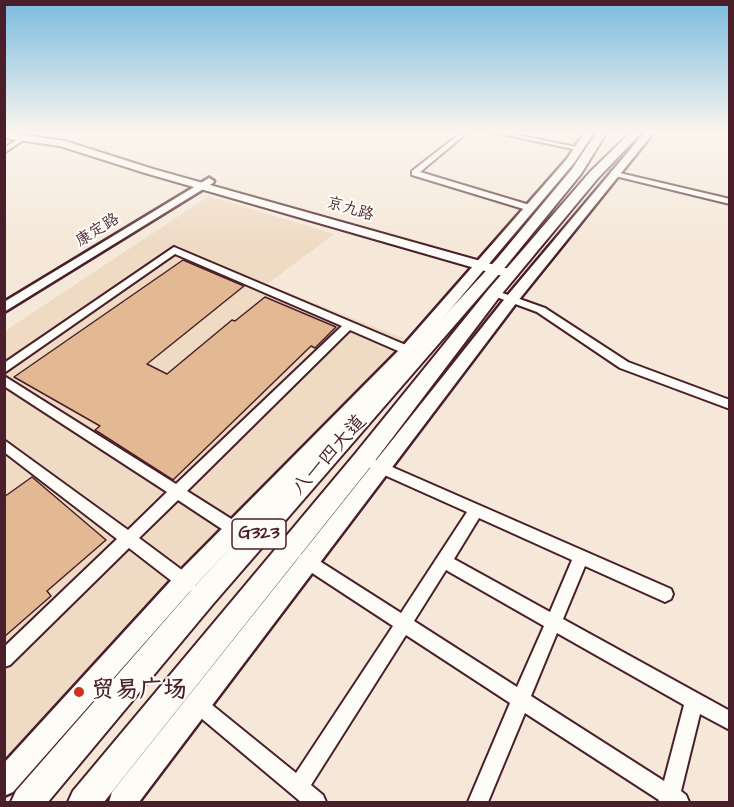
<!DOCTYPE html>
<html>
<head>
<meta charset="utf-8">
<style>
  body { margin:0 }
  #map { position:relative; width:734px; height:807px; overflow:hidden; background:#f5e8d9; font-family:"Architects Daughter",sans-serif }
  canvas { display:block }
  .frame { position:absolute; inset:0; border:6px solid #4a1f2b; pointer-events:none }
</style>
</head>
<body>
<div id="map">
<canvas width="734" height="807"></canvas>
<div class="frame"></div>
</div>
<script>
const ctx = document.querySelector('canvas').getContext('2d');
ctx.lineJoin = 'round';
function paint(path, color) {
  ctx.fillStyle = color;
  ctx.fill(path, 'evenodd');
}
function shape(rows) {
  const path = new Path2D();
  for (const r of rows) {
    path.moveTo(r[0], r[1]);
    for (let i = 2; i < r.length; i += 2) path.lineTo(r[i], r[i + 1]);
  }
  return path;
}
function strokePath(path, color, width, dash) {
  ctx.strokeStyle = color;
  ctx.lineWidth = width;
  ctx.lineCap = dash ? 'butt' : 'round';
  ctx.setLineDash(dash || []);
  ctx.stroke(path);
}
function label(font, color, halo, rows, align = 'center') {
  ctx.font = font + ' "Architects Daughter","LXGW WenKai TC",sans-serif';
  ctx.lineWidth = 4.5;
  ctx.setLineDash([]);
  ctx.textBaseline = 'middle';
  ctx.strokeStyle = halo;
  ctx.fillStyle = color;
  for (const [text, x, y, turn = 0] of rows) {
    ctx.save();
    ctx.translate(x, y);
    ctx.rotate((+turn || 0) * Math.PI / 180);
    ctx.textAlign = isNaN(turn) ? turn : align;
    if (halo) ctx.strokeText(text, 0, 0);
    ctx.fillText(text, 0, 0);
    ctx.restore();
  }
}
paint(shape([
  [209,196,334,234,267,284,407,340,5,765,5,331]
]), '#efdac4');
const building = shape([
  [183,260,244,286,147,364,167,374,232,320,235,321,265,297,336,327,315,348,311,346,173,480,95,430,100,426,14,377,183,260],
  [32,477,106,540,47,591,51,596,4,637,4,497,32,477]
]);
paint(building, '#e2b992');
strokePath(building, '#4a1f2b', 1.5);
const minor = shape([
  [462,132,468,132,420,172,533,206,533,210,527,210,412,175,412,171,462,132],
  [492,132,503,132,581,148,578,150,492,132],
  [23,136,28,137,4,153,4,148,23,136],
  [611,171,730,199,730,204,611,175,611,171],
  [174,247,420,351,422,354,416,358,412,357,350,330,187,491,244,527,246,532,244,537,239,539,234,537,178,500,139,538,194,579,196,584,194,589,188,592,182,589,129,548,10,665,4,667,4,647,117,539,4,452,4,440,128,530,167,492,4,386,4,376,176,484,342,326,175,254,4,373,4,363,174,247],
  [494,290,545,308,628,362,730,400,730,409,620,368,537,312,491,295,491,291,494,290],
  [376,460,671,589,673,594,671,599,665,602,585,566,563,619,730,711,730,730,700,714,681,791,686,795,689,802,658,802,659,800,525,713,488,802,468,802,510,703,406,635,311,785,323,795,326,802,301,802,189,708,186,702,189,696,195,693,201,696,296,773,393,626,300,565,297,560,300,555,305,553,310,555,401,613,467,512,371,469,369,465,371,461,376,460],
  [479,518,572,560,550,612,454,559,479,518],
  [446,570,544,626,517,687,414,621,446,570],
  [557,633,684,705,664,781,531,696,557,633]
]);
const tertiary = shape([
  [585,132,594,132,574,163,412,355,193,588,13,792,4,796,4,763,177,574,402,347,567,159,585,132],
  [645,132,654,132,517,302,139,802,109,802,112,792,507,296,645,132],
  [209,178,214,181,213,183,4,312,4,302,209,178]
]);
const secondary = shape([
  [4,132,65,141,153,169,516,271,518,274,511,278,506,277,145,173,60,146,4,138,4,132]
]);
const primary = shape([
  [597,132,607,132,581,174,506,266,213,604,48,802,11,802,16,791,195,586,496,260,572,169,597,132],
  [631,132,642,132,598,178,500,296,371,466,104,802,68,802,73,791,355,454,488,290,590,172,631,132]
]);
strokePath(minor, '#4a1f2b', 4);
strokePath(tertiary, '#4a1f2b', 5);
strokePath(secondary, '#4a1f2b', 4);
strokePath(primary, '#4a1f2b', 4);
paint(minor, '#fdfcf7');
paint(tertiary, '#fdfcf7');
paint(secondary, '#fdfcf7');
paint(primary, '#fdfcf7');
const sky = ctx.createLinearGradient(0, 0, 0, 245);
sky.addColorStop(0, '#7abbdf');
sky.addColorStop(0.54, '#faf5ee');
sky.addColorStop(1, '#faf5ee00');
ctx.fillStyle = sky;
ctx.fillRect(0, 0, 734, 245);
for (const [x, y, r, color] of [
  [79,692,6,"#c8321e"]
]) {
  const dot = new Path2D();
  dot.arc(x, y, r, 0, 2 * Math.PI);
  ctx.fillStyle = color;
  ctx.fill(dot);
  strokePath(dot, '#fdfcf7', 2);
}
label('16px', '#4a1f2b', '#fdfcf7', [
  ["京九路",350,210,16],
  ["康定路",98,231,-32]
]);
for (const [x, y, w] of [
  [259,534,54]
]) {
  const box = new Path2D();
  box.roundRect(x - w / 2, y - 15, w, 30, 4.5);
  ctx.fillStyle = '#fdfcf7';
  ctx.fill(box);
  strokePath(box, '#4a1f2b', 1.5);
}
label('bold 18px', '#4a1f2b', null, [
  ["G323",259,534]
]);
label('20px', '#4a1f2b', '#fdfcf7', [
  ["八一四大道",330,456,-48]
]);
label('bold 24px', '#4a1f2b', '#fdfcf7', [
  ["贸易广场",91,692]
], 'left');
</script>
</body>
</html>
